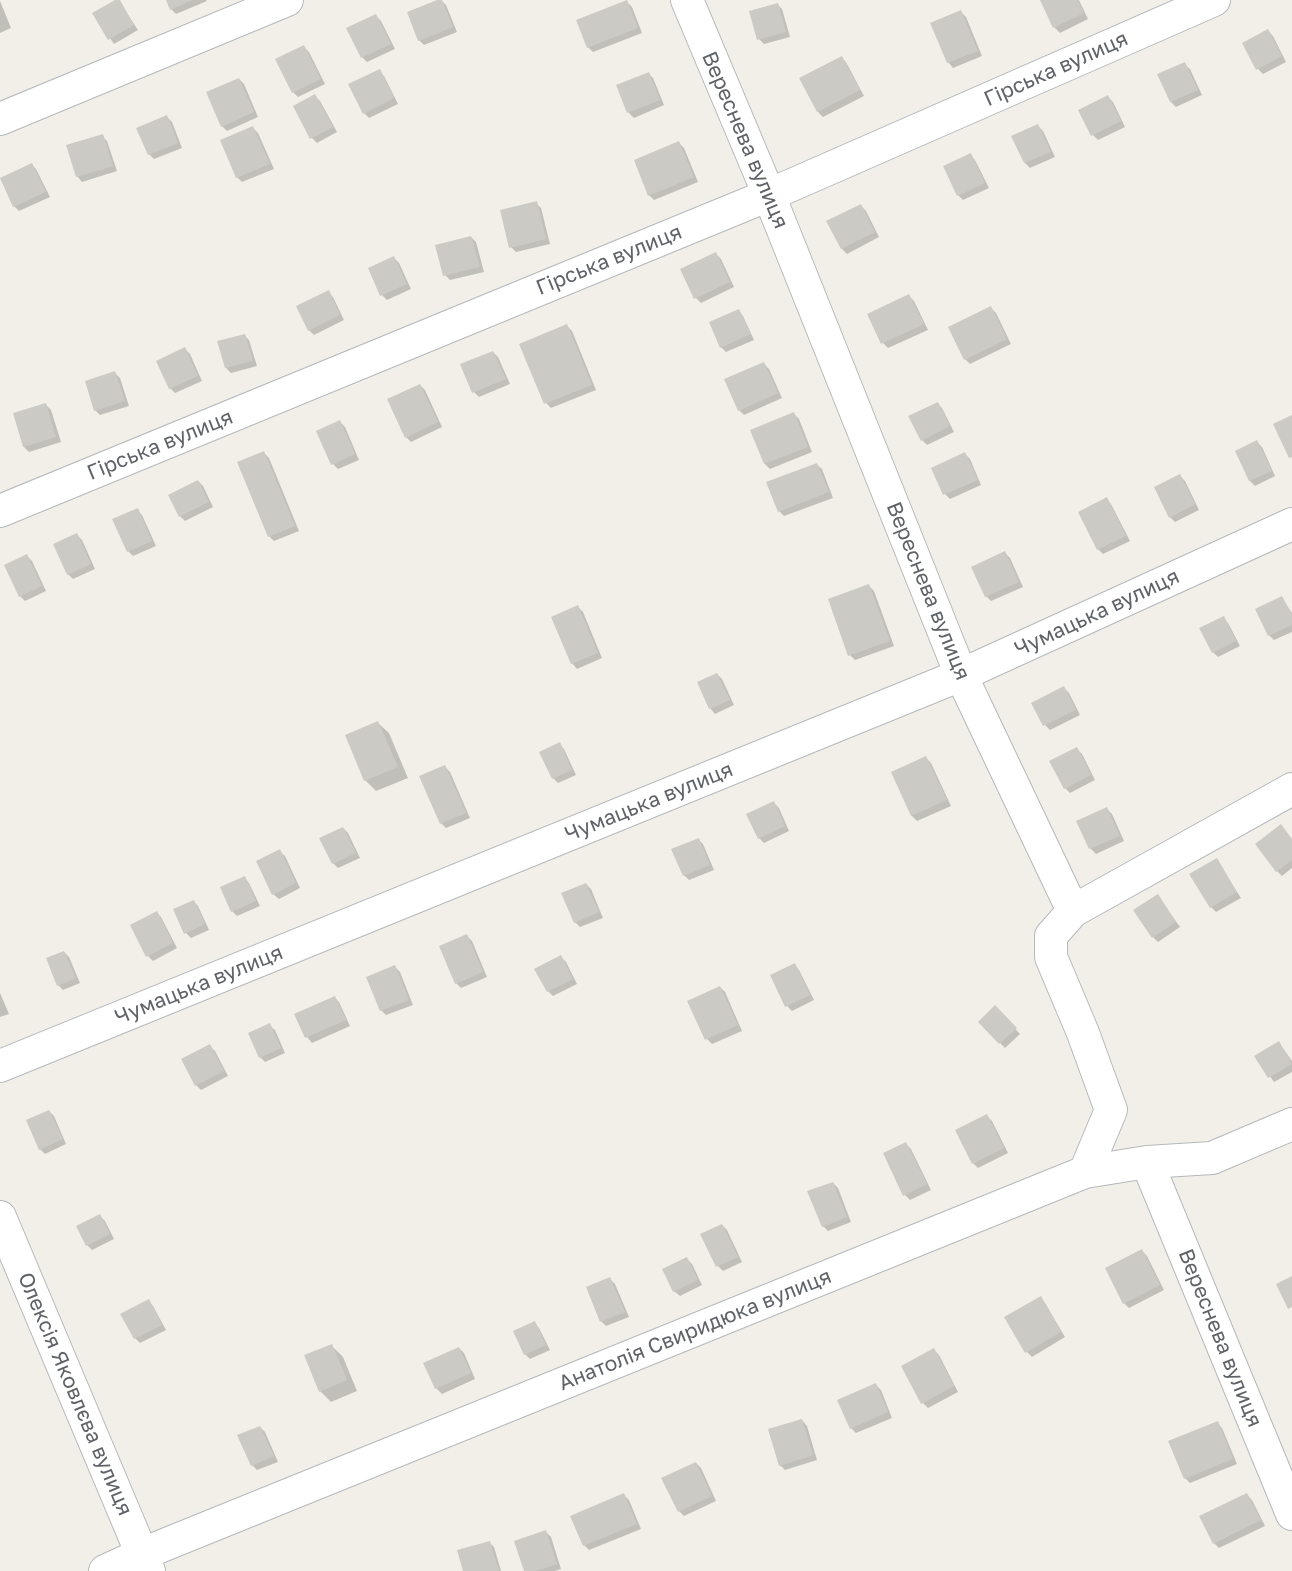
<!DOCTYPE html>
<html>
<head>
<meta charset="utf-8">
<style>
  body { margin:0 }
  canvas { display:block; background:#f1efe8 }
</style>
</head>
<body>
<canvas width="1292" height="1571"></canvas>
<script>
const ctx = document.querySelector('canvas').getContext('2d');
ctx.lineJoin = 'round';
function paint(path, color) {
  ctx.fillStyle = color;
  ctx.fill(path, 'evenodd');
}
function shape(rows) {
  const path = new Path2D();
  for (const r of rows) {
    path.moveTo(r[0], r[1]);
    for (let i = 2; i < r.length; i += 2) path.lineTo(r[i], r[i + 1]);
  }
  return path;
}
function strokePath(path, color, width, dash) {
  ctx.strokeStyle = color;
  ctx.lineWidth = width;
  ctx.lineCap = dash ? 'butt' : 'round';
  ctx.setLineDash(dash || []);
  ctx.stroke(path);
}
function label(font, color, halo, rows, align = 'center') {
  ctx.font = font + ' "Golos Text",sans-serif';
  ctx.lineWidth = 4.5;
  ctx.setLineDash([]);
  ctx.textBaseline = 'middle';
  ctx.strokeStyle = halo;
  ctx.fillStyle = color;
  for (const [text, x, y, turn = 0] of rows) {
    ctx.save();
    ctx.translate(x, y);
    ctx.rotate((+turn || 0) * Math.PI / 180);
    ctx.textAlign = isNaN(turn) ? turn : align;
    if (halo) ctx.strokeText(text, 0, 0);
    ctx.fillText(text, 0, 0);
    ctx.restore();
  }
}
paint(shape([
  [118,0,138,30,114,44,94,14],
  [168,0,206,0,207,1,176,14,171,9],
  [441,0,446,5,457,32,424,45,419,40],
  [1079,0,1088,19,1060,33,1055,28,1042,1],
  [0,1,11,28,0,33],
  [627,2,632,7,642,33,593,52,588,47],
  [777,4,782,9,790,37,764,44,759,39],
  [961,12,966,17,982,56,953,68,948,62],
  [376,16,381,21,395,49,367,62,362,57],
  [1268,31,1273,36,1286,62,1263,74,1258,69,1244,43],
  [304,47,309,52,325,84,298,97,293,92],
  [841,57,846,62,864,96,823,117,818,112,801,78],
  [1184,64,1190,69,1202,95,1176,107,1171,102],
  [379,71,384,76,398,104,369,118,364,113],
  [648,73,653,78,664,105,634,118,629,113,618,86],
  [239,79,244,84,258,117,227,131,222,126],
  [315,96,320,101,337,132,317,143,312,138],
  [1108,97,1113,102,1125,127,1098,140,1093,135],
  [167,117,172,122,182,148,154,159,149,154],
  [1038,126,1043,131,1055,157,1030,168,1025,163,1013,137],
  [253,128,258,133,274,169,242,182,237,177],
  [102,136,107,141,117,171,82,182,77,176],
  [679,143,684,148,698,182,654,200,649,195],
  [970,155,975,160,989,188,963,200,958,195],
  [31,164,36,169,50,197,19,211,14,206],
  [536,203,541,208,550,244,516,252,511,247],
  [861,206,866,211,879,237,847,254,842,249],
  [471,237,476,242,484,272,450,280,445,275],
  [716,254,721,259,734,287,701,303,696,298],
  [394,258,399,263,411,289,387,300,382,295],
  [328,292,333,297,344,320,314,335,309,330],
  [909,296,914,301,928,330,888,348,883,343],
  [991,308,996,313,1011,344,970,364,965,359],
  [738,310,743,316,754,340,726,352,721,347],
  [567,326,572,331,596,390,551,408,546,403,521,344],
  [244,335,249,340,257,366,231,373,226,368],
  [185,349,190,354,202,381,175,393,170,388],
  [493,352,498,357,510,384,479,397,474,392,462,365],
  [764,364,769,369,782,398,744,415,739,410],
  [115,373,120,378,129,406,100,415,95,410],
  [420,385,425,390,442,427,411,442,406,437],
  [937,403,942,408,954,432,927,445,922,440],
  [46,405,51,410,61,442,29,452,24,447,15,414],
  [794,414,799,419,812,452,770,469,765,464,752,431],
  [340,422,345,427,359,460,338,469,333,464],
  [1257,442,1262,447,1275,476,1255,486,1250,481,1237,451],
  [264,453,269,458,299,531,274,541,269,536],
  [965,454,970,459,981,485,950,499,945,494,933,468],
  [816,464,822,469,833,498,784,516,779,511],
  [1180,476,1185,481,1199,510,1175,522,1170,517],
  [198,481,203,486,213,507,185,521,180,516],
  [1106,499,1111,504,1130,541,1103,554,1098,549],
  [137,510,142,515,156,546,133,556,128,551],
  [77,535,82,540,95,569,73,579,68,574],
  [1005,553,1010,558,1023,587,991,601,986,596],
  [27,556,32,561,46,591,25,601,20,596],
  [869,586,874,591,894,646,855,660,850,655],
  [1282,598,1292,613,1292,632,1274,640,1269,635],
  [578,607,583,612,602,658,577,669,572,663,553,617],
  [1223,618,1228,623,1240,646,1218,657,1213,652],
  [717,674,722,679,734,705,715,714,710,708,699,683],
  [1064,688,1069,693,1080,715,1050,730,1045,725,1033,704],
  [378,723,389,733,408,778,376,791,365,780],
  [559,744,564,749,576,775,558,783,553,778],
  [1077,749,1082,754,1095,780,1070,793,1065,788],
  [926,758,931,763,951,806,917,821,912,816,893,773],
  [445,767,450,772,470,818,446,828,441,823],
  [774,803,779,808,789,831,764,843,759,838],
  [1107,809,1112,814,1124,841,1096,854,1091,849,1078,822],
  [343,828,348,833,360,858,338,868,333,863],
  [698,839,703,844,714,870,689,880,684,875],
  [1292,840,1292,868,1282,876,1277,871],
  [279,851,285,856,300,888,279,899,273,894],
  [1216,860,1241,898,1216,912,1211,907],
  [244,877,249,883,260,906,237,916,232,911],
  [586,884,591,889,603,918,580,927,575,922],
  [1158,896,1180,927,1158,942,1153,937],
  [193,901,198,906,209,930,191,938,186,933],
  [156,912,161,917,177,948,153,961,148,956],
  [467,936,472,941,487,977,461,988,456,983],
  [64,952,69,957,80,983,63,990,58,985],
  [561,957,566,962,577,984,553,996,548,991],
  [794,965,799,970,814,1000,792,1011,787,1006],
  [395,967,400,972,413,1005,386,1015,381,1010],
  [720,987,725,992,742,1031,712,1044,707,1039,689,1001],
  [0,993,9,1014,0,1017],
  [334,997,339,1002,350,1026,312,1043,307,1037,296,1015],
  [995,1007,1020,1034,1005,1048,980,1022],
  [269,1025,275,1030,285,1053,265,1062,260,1057],
  [1279,1043,1292,1061,1292,1072,1274,1082,1256,1056],
  [209,1046,215,1051,228,1076,201,1090,196,1085],
  [49,1111,54,1116,66,1144,45,1154,40,1149],
  [987,1116,992,1121,1008,1153,978,1168,973,1163],
  [906,1144,911,1149,931,1190,910,1200,905,1195],
  [833,1183,838,1188,851,1222,828,1231,823,1226],
  [100,1216,105,1221,114,1239,92,1250,87,1245],
  [722,1225,727,1230,742,1262,723,1271,718,1266],
  [1142,1251,1147,1256,1164,1290,1129,1308,1124,1303],
  [687,1259,692,1264,702,1285,680,1296,674,1291],
  [610,1279,615,1284,629,1317,606,1326,601,1321,588,1288],
  [1040,1298,1045,1303,1065,1337,1032,1357,1027,1352],
  [148,1301,153,1306,166,1330,140,1343,135,1338],
  [534,1323,539,1328,550,1350,530,1359,525,1354],
  [332,1346,343,1357,357,1391,331,1402,320,1391],
  [459,1348,464,1353,475,1379,442,1394,437,1389,425,1363],
  [934,1350,939,1355,958,1392,928,1408,923,1403,903,1367],
  [876,1385,881,1390,892,1418,856,1433,851,1428],
  [802,1420,807,1426,817,1460,785,1470,780,1465],
  [1217,1423,1222,1428,1237,1464,1190,1483,1185,1478],
  [260,1427,265,1432,278,1462,257,1470,252,1465],
  [696,1463,701,1468,716,1501,684,1516,679,1511],
  [624,1495,629,1500,641,1529,589,1550,584,1545],
  [1247,1495,1252,1500,1265,1526,1219,1548,1214,1543],
  [546,1532,551,1537,561,1569,555,1571,526,1571],
  [489,1542,494,1547,501,1571,464,1571]
]), '#0003');
paint(shape([
  [115,0,120,0,134,25,108,40,92,13],
  [166,0,193,0,170,10],
  [437,0,442,0,453,27,418,41,407,12],
  [627,0,638,28,587,48,576,20],
  [1040,0,1078,0,1084,13,1053,28],
  [778,3,786,32,757,40,749,11],
  [961,10,978,51,947,63,930,23],
  [376,14,391,44,361,58,346,28],
  [1268,29,1282,56,1256,70,1242,43],
  [304,45,321,79,292,93,275,59],
  [842,56,860,90,817,112,799,78],
  [1185,62,1198,90,1170,102,1157,74],
  [380,69,394,98,363,114,348,84],
  [649,72,660,100,627,113,616,85],
  [239,78,254,112,221,127,206,92],
  [315,94,333,127,310,139,293,106],
  [1108,95,1121,121,1091,136,1078,110],
  [167,115,178,143,148,155,136,128],
  [1038,124,1051,152,1024,163,1011,136],
  [253,126,270,164,236,178,220,140],
  [103,134,113,166,76,177,66,145],
  [679,141,694,177,648,196,634,160],
  [971,153,985,183,957,196,943,166],
  [32,163,46,192,13,207,0,178],
  [537,201,546,239,509,248,500,210],
  [861,204,875,232,841,249,826,221],
  [471,236,480,267,443,276,435,245],
  [716,252,730,282,694,299,680,269],
  [394,256,407,284,380,296,368,268],
  [329,290,340,315,308,331,296,306],
  [909,294,924,324,881,344,867,314],
  [991,306,1007,339,964,360,948,327],
  [739,309,751,334,720,348,709,322],
  [567,324,592,385,544,404,519,344],
  [245,334,253,361,225,368,217,341],
  [185,347,198,376,169,389,156,361],
  [493,351,506,379,472,393,460,364],
  [764,362,778,393,738,411,724,379],
  [115,371,125,401,94,411,85,381],
  [420,384,438,422,405,438,387,399],
  [938,402,950,426,921,441,908,416],
  [46,403,56,437,23,447,13,413],
  [794,412,808,447,764,464,750,430],
  [1292,415,1292,457,1289,458,1273,424],
  [340,420,355,454,331,465,316,431],
  [1257,440,1272,471,1249,481,1235,451],
  [264,451,295,526,268,537,237,462],
  [965,452,978,480,943,495,931,468],
  [817,463,829,492,778,512,766,482],
  [1180,474,1195,504,1169,518,1154,487],
  [198,480,209,502,179,517,168,495],
  [1107,497,1126,536,1097,550,1078,512],
  [138,508,152,541,127,552,112,519],
  [77,533,91,564,67,575,53,544],
  [1005,551,1019,582,985,597,971,567],
  [27,554,42,586,19,597,4,565],
  [869,584,890,641,848,656,828,599],
  [1282,596,1292,615,1292,625,1268,636,1255,609],
  [578,605,598,653,571,664,551,617],
  [1224,616,1236,641,1212,653,1199,628],
  [717,673,730,700,709,709,697,682],
  [1064,686,1076,710,1043,726,1031,703],
  [378,721,398,767,364,781,345,735],
  [560,742,572,770,552,779,539,752],
  [1077,747,1091,775,1064,789,1049,761],
  [926,756,947,800,911,816,891,772],
  [445,765,466,813,440,824,419,776],
  [774,801,785,826,758,839,746,814],
  [1107,807,1120,836,1089,849,1076,821],
  [1281,824,1292,839,1292,860,1276,872,1255,844],
  [343,827,356,853,332,864,319,838],
  [699,838,710,865,683,876,671,849],
  [280,849,296,883,272,895,256,861],
  [1217,858,1237,892,1210,908,1189,874],
  [245,876,256,901,231,912,220,887],
  [586,883,599,912,574,923,561,893],
  [1158,894,1176,922,1152,938,1133,910],
  [194,900,205,924,184,934,173,909],
  [157,911,173,943,146,957,130,925],
  [467,934,483,972,455,984,439,946],
  [64,951,76,978,57,986,46,958],
  [561,955,573,979,547,992,534,969],
  [795,963,810,995,785,1007,770,975],
  [395,965,409,1000,380,1011,366,977],
  [720,986,738,1025,705,1040,687,1001],
  [335,996,346,1020,305,1038,294,1014],
  [995,1005,1017,1028,999,1044,978,1022],
  [270,1023,281,1048,259,1058,248,1033],
  [1279,1041,1292,1064,1268,1078,1254,1056],
  [210,1044,224,1071,195,1086,181,1059],
  [49,1110,63,1139,39,1150,26,1120],
  [987,1114,1004,1148,972,1164,955,1130],
  [906,1142,927,1184,903,1196,883,1153],
  [833,1182,847,1217,822,1227,807,1191],
  [100,1214,110,1234,86,1246,76,1226],
  [722,1224,738,1257,716,1267,700,1234],
  [1142,1249,1160,1285,1123,1304,1105,1268],
  [687,1257,698,1280,673,1292,662,1269],
  [1292,1276,1292,1307,1288,1309,1276,1284],
  [610,1277,625,1312,600,1322,586,1287],
  [1041,1296,1061,1332,1025,1353,1004,1317],
  [149,1299,162,1325,134,1339,120,1314],
  [535,1321,546,1345,524,1355,513,1331],
  [332,1344,347,1380,319,1392,304,1355],
  [459,1347,471,1373,435,1389,423,1363],
  [934,1348,954,1386,921,1404,901,1366],
  [876,1383,888,1412,850,1429,837,1400],
  [802,1419,813,1455,779,1466,768,1429],
  [1218,1421,1233,1459,1184,1479,1168,1441],
  [260,1426,274,1456,251,1466,237,1435],
  [696,1462,712,1496,678,1512,661,1478],
  [624,1493,637,1524,583,1546,570,1516],
  [1247,1493,1261,1520,1213,1544,1199,1516],
  [546,1530,557,1564,536,1571,524,1571,514,1541],
  [490,1541,499,1571,463,1571,457,1550]
]), '#cccac5');
const minor = shape([
  [687,0,769,195,961,675,1073,911,1051,936,1051,957,1083,1033,1111,1110,1085,1172],
  [0,119,287,0],
  [0,511,769,195,1214,0],
  [1073,911,1292,789],
  [0,1066,961,675,1292,524],
  [1147,1162,1292,1514],
  [0,1217,149,1571],
  [105,1571,142,1554,1085,1172,1147,1162,1212,1158,1292,1124]
]);
strokePath(minor, '#b5b8bc', 34);
strokePath(minor, '#fff', 32);
label('21px', '#5f6368', '#fff', [
  ["Гірська вулиця",1056,69,-24],
  ["Вереснева вулиця",745,140,67],
  ["Гірська вулиця",609,260,-22],
  ["Гірська вулиця",160,445,-22],
  ["Вереснева вулиця",928,591,68],
  ["Чумацька вулиця",1097,613,-25],
  ["Чумацька вулиця",649,802,-22],
  ["Чумацька вулиця",199,985,-22],
  ["Анатолія Свиридюка вулиця",695,1330,-22],
  ["Вереснева вулиця",1220,1338,68],
  ["Олексія Яковлєва вулиця",75,1394,67]
]);
</script>
</body>
</html>
